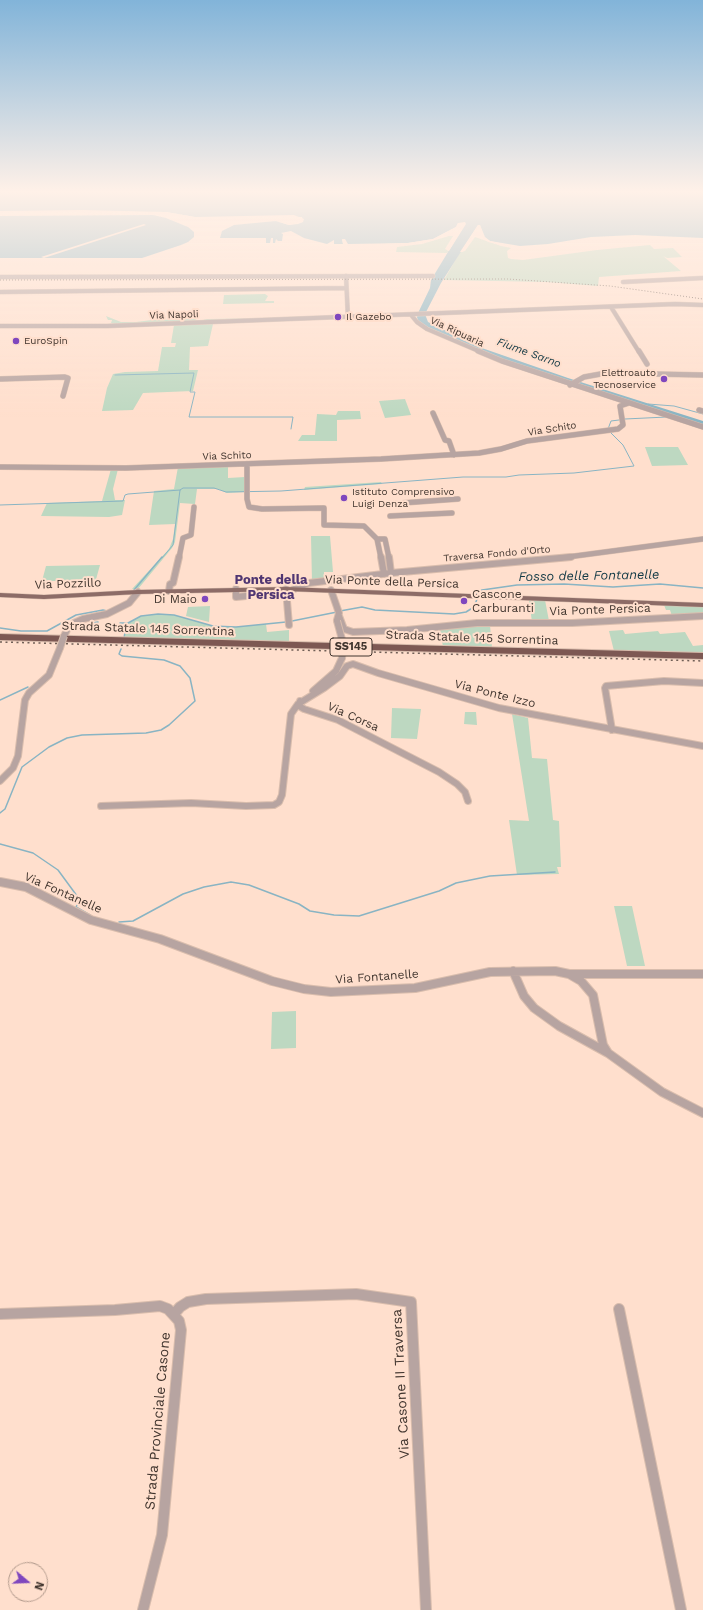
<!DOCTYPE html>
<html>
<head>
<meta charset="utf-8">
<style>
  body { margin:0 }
  #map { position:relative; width:703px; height:1610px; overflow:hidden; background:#ffdfcd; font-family:"Work Sans",sans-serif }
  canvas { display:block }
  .north { position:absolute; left:8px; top:1562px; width:40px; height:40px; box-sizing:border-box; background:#ffdfcd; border:1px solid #b39b8d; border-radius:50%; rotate:109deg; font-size:11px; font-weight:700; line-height:16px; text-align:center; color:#41352e }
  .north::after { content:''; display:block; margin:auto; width:14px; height:18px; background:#7f47be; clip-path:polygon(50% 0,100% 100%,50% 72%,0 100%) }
</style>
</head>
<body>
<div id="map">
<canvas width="703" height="1610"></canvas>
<div class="north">N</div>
</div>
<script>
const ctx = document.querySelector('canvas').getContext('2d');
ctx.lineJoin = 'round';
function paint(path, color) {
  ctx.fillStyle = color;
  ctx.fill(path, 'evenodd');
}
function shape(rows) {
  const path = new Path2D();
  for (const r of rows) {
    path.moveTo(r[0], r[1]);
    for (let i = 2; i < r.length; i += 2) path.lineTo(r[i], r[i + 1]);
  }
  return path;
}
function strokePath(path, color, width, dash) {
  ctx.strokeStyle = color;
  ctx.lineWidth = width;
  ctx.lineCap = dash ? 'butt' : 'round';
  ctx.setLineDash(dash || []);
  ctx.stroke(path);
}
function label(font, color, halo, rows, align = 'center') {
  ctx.font = font + ' "Work Sans",sans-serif';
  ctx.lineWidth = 4;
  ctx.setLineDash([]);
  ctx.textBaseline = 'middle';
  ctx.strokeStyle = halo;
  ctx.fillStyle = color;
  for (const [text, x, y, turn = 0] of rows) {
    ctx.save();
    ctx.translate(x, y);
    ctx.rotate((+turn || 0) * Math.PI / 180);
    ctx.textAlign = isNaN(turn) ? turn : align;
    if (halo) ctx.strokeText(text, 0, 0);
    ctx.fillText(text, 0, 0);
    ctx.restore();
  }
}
paint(shape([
  [449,236,453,236,445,249,449,251,447,253,396,252,397,247,422,244],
  [475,237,501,246,511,248,507,251,508,258,511,259,523,260,597,250,650,245,654,249,673,248,682,257,667,258,663,256,681,271,599,277,598,286,547,282,444,280,460,252,465,251],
  [265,294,268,296,265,301,274,301,274,303,223,304,224,295],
  [106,316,121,322,136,322,152,320,195,319,199,321,207,319,283,318,282,319,116,324,111,323,112,320,108,320],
  [213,324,208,346,190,347,189,370,198,370,193,391,143,393,133,410,102,411,107,388,113,374,125,372,158,371,162,347,175,347,176,343,171,343,174,325],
  [405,399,411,415,385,418,379,401],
  [338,411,360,411,361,419,337,420,337,441,298,441,302,435,315,435,317,414,336,415],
  [645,447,678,447,688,465,652,466],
  [228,465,228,478,245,477,245,492,227,493,218,489,197,489,195,504,180,503,175,542,172,548,138,589,132,589,169,549,173,539,175,524,149,525,154,491,174,489,178,467],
  [111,469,118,469,113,489,115,500,125,500,122,515,109,517,41,516,47,503,102,501],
  [381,482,382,484,304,490,305,487],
  [311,536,330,536,333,572,324,572,324,580,312,582],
  [100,565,95,583,60,584,60,581,42,581,46,566],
  [529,600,545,600,549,621,532,622],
  [664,605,703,606,703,614,672,616,670,610,666,610],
  [210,606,209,622,186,616,188,607],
  [158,614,174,615,213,626,236,627,266,624,267,632,289,630,289,642,124,637,128,623,141,616],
  [490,625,492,648,443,647,440,629],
  [623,630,625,634,658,631,660,634,685,632,693,646,703,645,703,653,614,651,609,631],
  [392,708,421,709,417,739,391,738],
  [465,712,476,712,477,725,464,724],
  [512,714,528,718,532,758,547,759,553,820,559,821,561,867,557,867,559,874,517,875,509,820,529,821],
  [614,906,632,906,645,966,627,966],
  [296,1011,296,1048,271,1049,272,1012]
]), '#bdd8c1');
paint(shape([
  [0,192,703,192,703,238,635,235,591,237,548,244,520,246,490,241,485,237,480,225,478,225,441,283,425,314,428,322,479,347,568,378,703,421,703,425,505,361,429,328,418,321,417,317,419,311,430,288,431,280,465,224,458,223,456,227,433,239,408,243,347,244,342,239,343,244,334,244,334,240,327,244,304,238,291,231,281,233,283,234,282,241,278,241,276,239,275,243,273,243,273,238,271,238,270,243,266,243,266,238,220,238,222,231,234,225,276,221,289,225,298,224,303,222,302,217,195,217,166,212,0,211],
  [153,215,166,218,188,227,194,232,194,237,188,242,181,245,142,258,0,258,0,216]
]), '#89b4c3');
paint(shape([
  [82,210,166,212,195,217,294,215,304,219,303,222,289,225,276,221,289,223,297,222,302,219,293,217,195,219,155,214,160,214,162,215,85,214,152,213,129,212,0,213,0,211],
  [465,222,466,224,449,251,447,250,463,224,459,225,457,229,434,240,409,245,347,246,345,243,344,246,343,244,342,239,345,239,348,244,381,244,408,243,433,239,456,227,458,223],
  [144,224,146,225,44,258,41,257],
  [478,225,480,225,484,237,490,241,514,246,512,247,488,242,483,238,478,227,463,252,460,252]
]), '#ffdfcd');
strokePath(shape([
  [115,375,194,373,190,392,195,392,189,417,293,417,291,429],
  [648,404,674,406,703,414],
  [625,419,667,417],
  [608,429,611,421,619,420],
  [0,505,123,501,125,495,128,494,180,490],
  [162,558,173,545,180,490,183,488,214,488,226,492,281,491,463,477,506,477,519,475,574,473,634,466,623,445,610,432]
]), '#89b4c3', 1);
strokePath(shape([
  [134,590,162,557],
  [477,593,482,590,517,585,564,584,613,587,660,584,703,588],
  [340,611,362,607,375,610,454,614,466,612,474,607,477,599],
  [292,621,337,612],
  [92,623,98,622],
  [120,623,128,623,141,616,158,614,174,615,213,626,236,627,286,622],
  [0,628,21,631,47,631,76,615,103,610,107,611],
  [124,638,125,632],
  [0,700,28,687],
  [0,813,5,809,22,767,49,747,67,738,82,735,146,733,161,730,169,725,195,701,190,678,180,666,164,660,122,656,119,654,121,649],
  [0,844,33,853,58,870,80,900,76,907,90,915],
  [119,922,133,921,183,894,204,887,231,882,249,885,299,904,310,911,334,915,359,916,439,891,456,883,490,876,555,872]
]), '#89b4c3', 1.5);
const minorFar4 = shape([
  [346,276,348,318],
  [0,277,433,276],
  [623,282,703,278],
  [0,292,346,288],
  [611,307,639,352],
  [412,316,417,322,427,329,481,352],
  [0,326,107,326,675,304,703,305]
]);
const minorFar3 = shape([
  [478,351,502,361,703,427],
  [639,351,647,364],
  [0,379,65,377,68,378,63,396],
  [570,385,584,377,606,373,703,375],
  [699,410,703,411],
  [433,413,445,440,449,441,454,455],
  [247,464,247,499,249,507,262,509,324,508,324,525,364,526,377,539,381,558],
  [0,467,126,468,381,459,479,453,501,449,527,441,618,429,623,425,620,406,629,403],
  [388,504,458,499],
  [390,516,452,513],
  [377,539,385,539,389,558],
  [179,558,183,538,191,535,194,507],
  [560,558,703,539]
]);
const minorFar2 = shape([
  [381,557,384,574],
  [389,557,391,573],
  [236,589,236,597,246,596],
  [286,589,289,625],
  [294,589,309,583,391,573,571,557],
  [331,590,339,613,337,620],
  [169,591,170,584,173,583,179,557],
  [339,616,344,629,353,632,407,630,477,623,572,623,703,616],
  [64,636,68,628,74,623,83,619,107,614,129,603,138,592],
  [313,691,336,671,342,658],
  [300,701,299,706,304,709,338,720,439,772,457,784,465,792,468,801],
  [612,730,605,688,606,686,664,681,703,683],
  [0,781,13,768,18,756,25,700,29,693,49,675,60,648],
  [101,806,191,803,246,806,274,805,279,802,282,795,291,714,298,704,324,688,340,676,347,666,353,664,378,673,499,708,703,746]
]);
const minorFar1 = shape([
  [0,882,26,887,91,920,160,939,272,981,304,989,331,992,415,988,490,972,555,971,569,974,581,981,593,995,603,1045,608,1053,662,1092,703,1113],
  [513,971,524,996,534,1008,559,1026,608,1053],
  [570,974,703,974]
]);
const minor = shape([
  [619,1309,681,1610],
  [0,1314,115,1310,160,1306,168,1309,179,1321,181,1330,162,1535,143,1610],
  [174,1314,180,1307,188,1302,206,1299,356,1294,411,1302,426,1610]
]);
const major = shape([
  [286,587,703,603,703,607,286,591,138,594,44,599,0,597,0,593,44,595,138,590,286,587]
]);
const highway = shape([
  [0,634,703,653,703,659,0,640,0,634]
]);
strokePath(minorFar4, '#d9bdad', 5);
strokePath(minorFar3, '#d9bdad', 6);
strokePath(minorFar2, '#d9bdad', 8);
strokePath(minorFar1, '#d9bdad', 10);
strokePath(minor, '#d9bdad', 12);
strokePath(major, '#d9bdad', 1);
strokePath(highway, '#d9bdad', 2);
strokePath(minorFar4, '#b7a4a1', 4);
strokePath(minorFar3, '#b7a4a1', 5);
strokePath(minorFar2, '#b7a4a1', 6);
strokePath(minorFar1, '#b7a4a1', 8);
strokePath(minor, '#b7a4a1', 10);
paint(major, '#8d6c67');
paint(highway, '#7d5853');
strokePath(shape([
  [0,280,508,279,610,286,703,299]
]), '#705f56', 1, [1, 2]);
strokePath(shape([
  [0,642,703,661]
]), '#705f56', 1.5, [2, 3.5]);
const minorBridge = shape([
  [337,621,343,643,342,658],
  [60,648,64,636]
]);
strokePath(minorBridge, '#d9bdad', 8, []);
strokePath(minorBridge, '#b7a4a1', 6);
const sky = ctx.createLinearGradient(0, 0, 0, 417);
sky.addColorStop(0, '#82b4d9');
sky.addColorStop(0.46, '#fff1e8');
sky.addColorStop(1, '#fff1e800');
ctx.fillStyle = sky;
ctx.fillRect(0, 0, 703, 417);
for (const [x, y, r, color] of [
  [338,317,4,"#7f47be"],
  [16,341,4,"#7f47be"],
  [664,379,4,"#7f47be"],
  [344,498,4,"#7f47be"],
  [205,599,4,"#7f47be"],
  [464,601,4,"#7f47be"]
]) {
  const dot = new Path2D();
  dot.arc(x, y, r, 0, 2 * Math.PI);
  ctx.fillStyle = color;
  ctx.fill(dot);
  strokePath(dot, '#ffdfcd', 1.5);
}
label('10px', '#41352e', '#ffdfcd', [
  ["Via Napoli",174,315,-2],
  ["Via Ripuaria",457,332,25],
  ["Via Schito",552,429,-9],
  ["Via Schito",227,456,-2],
  ["Traversa Fondo d'Orto",497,554,-5]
]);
label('10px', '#41352e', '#ffdfcd', [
  ["Il Gazebo",346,317],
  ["EuroSpin",24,341],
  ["Elettroauto",656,373,"right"],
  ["Tecnoservice",656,385,"right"],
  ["Istituto Comprensivo",352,492],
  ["Luigi Denza",352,504]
], 'left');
label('italic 11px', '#113945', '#ffdfcd', [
  ["Fiume Sarno",529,353,20]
]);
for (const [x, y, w] of [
  [351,647,42]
]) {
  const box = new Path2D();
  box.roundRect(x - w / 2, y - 9, w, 18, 3);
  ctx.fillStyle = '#ffdfcd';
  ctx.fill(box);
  strokePath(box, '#41352e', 1);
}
label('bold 11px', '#41352e', null, [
  ["SS145",351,647]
]);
label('12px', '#41352e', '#ffdfcd', [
  ["Via Ponte della Persica",392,582,2],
  ["Via Pozzillo",68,584,-2],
  ["Via Ponte Persica",600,610,-2],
  ["Strada Statale 145 Sorrentina",148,629,2],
  ["Strada Statale 145 Sorrentina",472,638,2],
  ["Via Ponte Izzo",495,694,14],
  ["Via Corsa",353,717,24],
  ["Via Fontanelle",63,893,24],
  ["Via Fontanelle",377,977,-4]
]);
label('12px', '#41352e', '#ffdfcd', [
  ["Cascone",472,594],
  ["Carburanti",472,608],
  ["Di Maio",197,599,"right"]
], 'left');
label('italic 13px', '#113945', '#ffdfcd', [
  ["Fosso delle Fontanelle",589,576,-1]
]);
label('bold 13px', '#503672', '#ffdfcd', [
  ["Ponte della",271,580],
  ["Persica",271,595]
]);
label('14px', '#41352e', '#ffdfcd', [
  ["Via Casone II Traversa",401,1384,-93],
  ["Strada Provinciale Casone",158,1421,-85]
]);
</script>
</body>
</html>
